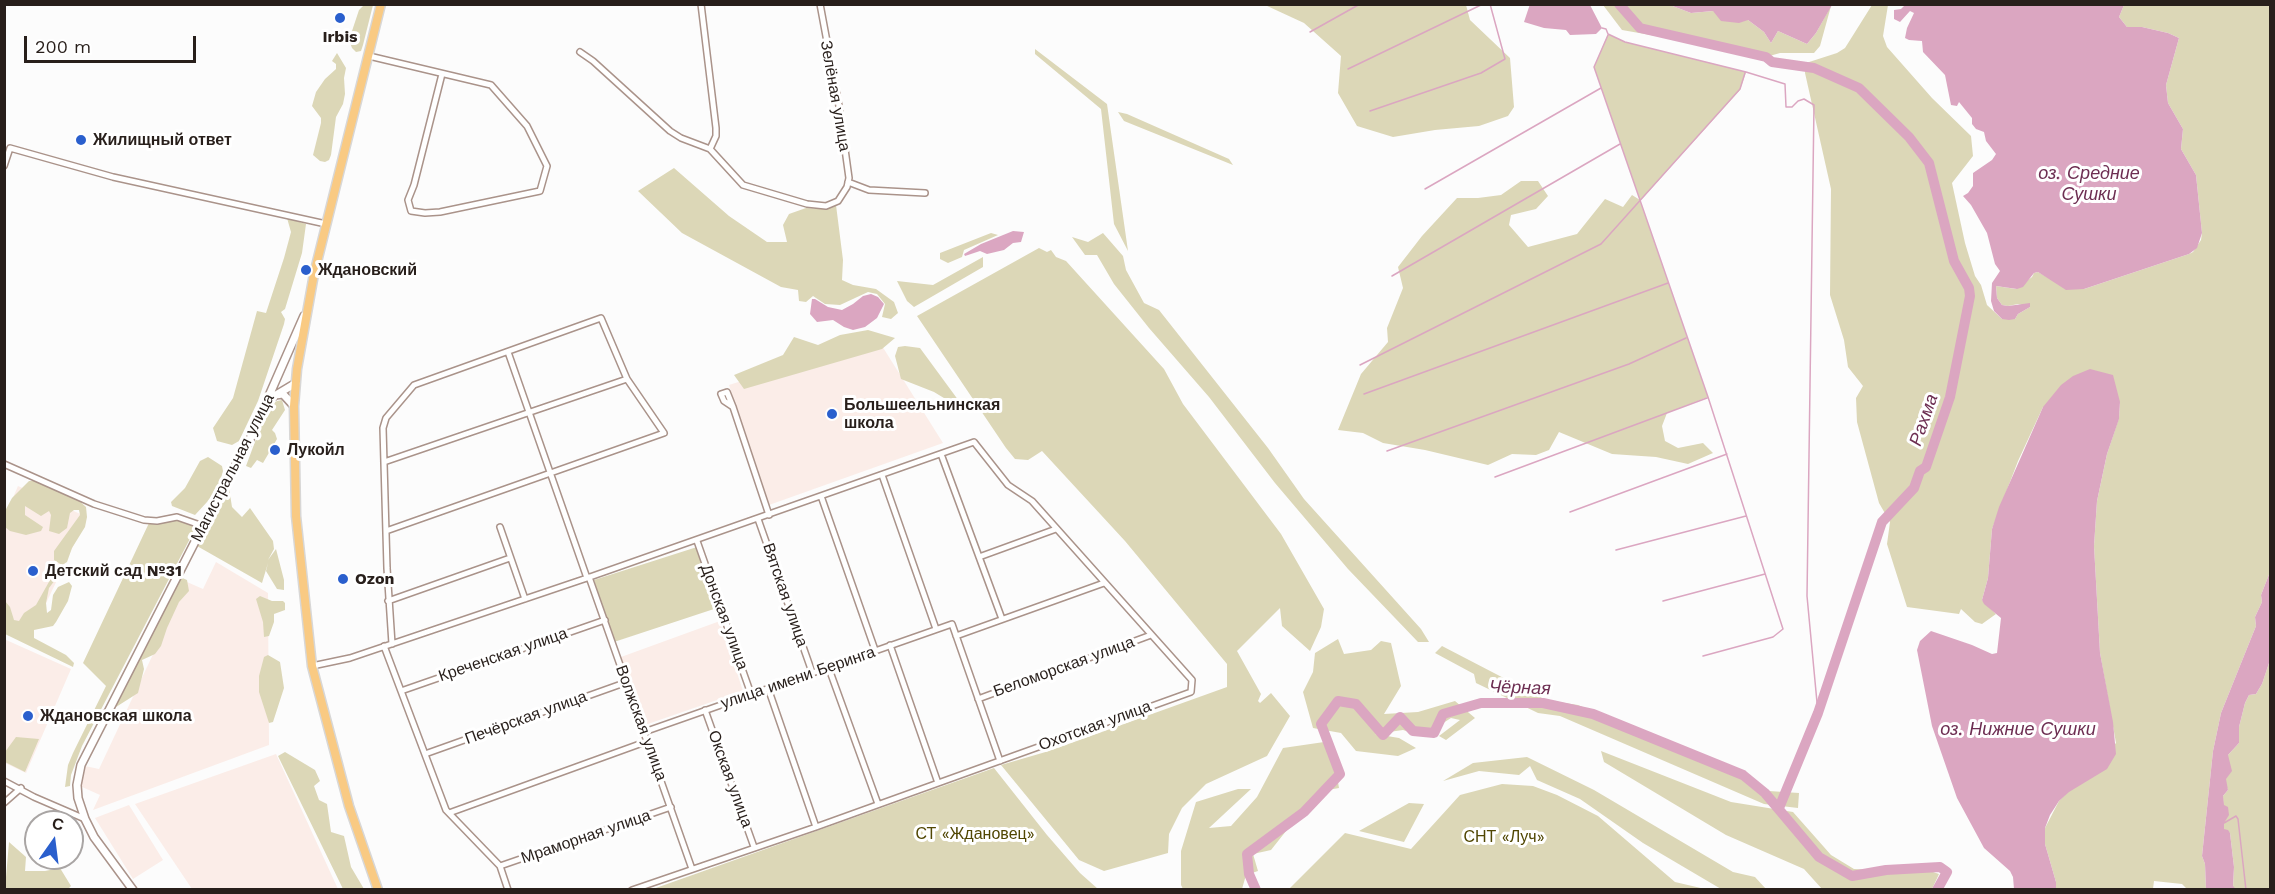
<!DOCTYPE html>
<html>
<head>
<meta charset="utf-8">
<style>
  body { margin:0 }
  #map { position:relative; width:2275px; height:894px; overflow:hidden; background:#fcfcfc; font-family:"Work Sans",sans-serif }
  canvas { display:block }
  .frame { position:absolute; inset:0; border:6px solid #281f1b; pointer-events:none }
  .north { position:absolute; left:24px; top:810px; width:60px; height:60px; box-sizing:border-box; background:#fff; border:2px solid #a9a5a4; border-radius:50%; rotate:14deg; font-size:16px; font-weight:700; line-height:24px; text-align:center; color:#281f1b }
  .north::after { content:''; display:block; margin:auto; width:21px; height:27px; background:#2a5fcd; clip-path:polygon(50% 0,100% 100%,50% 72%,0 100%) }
  .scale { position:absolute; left:24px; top:36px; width:172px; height:27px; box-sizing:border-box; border:3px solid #281f1b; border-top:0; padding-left:8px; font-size:18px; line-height:21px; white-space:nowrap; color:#281f1b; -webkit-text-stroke:4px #fff; paint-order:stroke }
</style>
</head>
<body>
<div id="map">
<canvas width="2275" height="894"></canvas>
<div class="frame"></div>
<div class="north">С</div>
<div class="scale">200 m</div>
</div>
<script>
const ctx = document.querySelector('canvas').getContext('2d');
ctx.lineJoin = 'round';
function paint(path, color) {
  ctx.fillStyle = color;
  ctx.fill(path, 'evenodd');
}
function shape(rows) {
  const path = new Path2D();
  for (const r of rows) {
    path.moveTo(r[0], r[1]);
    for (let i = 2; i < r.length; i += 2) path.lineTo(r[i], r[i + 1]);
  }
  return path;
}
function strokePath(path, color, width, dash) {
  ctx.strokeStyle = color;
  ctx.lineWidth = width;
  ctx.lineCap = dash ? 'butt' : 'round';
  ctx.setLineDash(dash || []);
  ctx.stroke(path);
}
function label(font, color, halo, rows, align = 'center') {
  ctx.font = font + ' "Work Sans",sans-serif';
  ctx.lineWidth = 6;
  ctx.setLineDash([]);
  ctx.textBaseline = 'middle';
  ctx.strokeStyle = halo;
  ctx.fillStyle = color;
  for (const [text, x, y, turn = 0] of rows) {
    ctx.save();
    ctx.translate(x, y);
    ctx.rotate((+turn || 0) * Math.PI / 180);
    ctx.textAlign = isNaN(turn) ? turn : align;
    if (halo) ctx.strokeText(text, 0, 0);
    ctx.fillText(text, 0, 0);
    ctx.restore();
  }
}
paint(shape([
  [877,338,943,443,769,505,729,385],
  [18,486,87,517,30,637,5,625,5,516],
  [216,562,268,593,269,745,93,810,100,795,80,786,85,766,99,769,187,582,203,589],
  [720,621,743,691,645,725,621,657],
  [4,639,71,669,26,773,5,763],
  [276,754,338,889,192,889,135,804],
  [129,805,163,860,133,879,95,818]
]), '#fbede8');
paint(shape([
  [364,5,373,5,363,45,361,51,356,52,352,48,349,40,359,10],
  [1265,5,1466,5,1470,20,1510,58,1514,107,1508,116,1479,126,1435,130,1393,137,1357,126,1338,93,1341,56,1304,23],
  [1603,5,1670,5,1691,13,1713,11,1748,20,1764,32,1771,43,1778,31,1807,44,1816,33,1831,6,1820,46,1814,53,1780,53,1766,57,1703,42,1679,40,1622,30],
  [1872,5,1888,5,1883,36,1887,47,1932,98,1971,136,1973,156,1952,183,1965,243,1975,276,1981,285,1987,305,2002,319,2015,319,2018,314,2030,307,2018,304,2008,306,2002,305,1997,298,1996,286,2016,289,2032,277,2034,273,2038,272,2061,285,2084,289,2189,254,2193,252,2201,240,2202,233,2196,175,2181,149,2183,129,2168,103,2166,85,2179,38,2168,33,2142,27,2127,27,2119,17,2124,5,2270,5,2270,572,2261,595,2262,602,2255,617,2256,626,2221,713,2213,751,2202,856,2205,864,2206,889,2187,889,2182,884,2154,881,2153,889,2056,889,2056,882,2045,844,2045,828,2059,801,2116,743,2100,653,2094,546,2097,501,2107,454,2119,418,2120,402,2043,407,2018,461,1992,529,1988,578,1982,600,1996,614,1982,624,1975,622,1961,609,1959,614,1907,607,1887,544,1890,522,1879,503,1857,422,1856,398,1863,386,1848,367,1844,340,1830,295,1831,189,1805,73,1806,63,1837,53,1845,48],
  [1608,34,1625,42,1746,72,1740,90,1640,201,1708,397,1667,413,1662,426,1665,441,1678,448,1703,443,1713,453,1688,464,1656,457,1612,454,1559,432,1549,450,1536,455,1512,454,1488,465,1425,450,1383,443,1363,433,1338,430,1361,374,1388,342,1387,328,1403,288,1398,267,1422,236,1457,198,1478,198,1501,195,1521,181,1538,181,1548,196,1536,209,1511,215,1509,225,1528,247,1577,234,1605,199,1623,207,1632,195,1640,200,1594,67],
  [1035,49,1107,104,1128,251,1114,224,1101,109,1035,54],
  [337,53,346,68,344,78,345,94,343,104,336,117,331,155,329,160,325,162,320,161,313,155,321,123,321,118,312,106,316,92,325,79,336,69,336,64,332,61],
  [1118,112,1127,114,1229,159,1233,165,1124,121],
  [674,168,729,216,767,242,787,242,783,225,789,214,806,208,827,209,836,205,843,260,842,280,853,285,876,289,894,302,898,313,891,319,882,317,885,304,877,294,868,292,840,305,825,304,813,296,806,302,799,301,798,290,781,287,682,233,638,191],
  [287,218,306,224,302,253,285,309,281,312,285,319,284,324,258,401,239,441,232,445,217,441,213,428,233,398,257,311,266,313,284,258,291,232],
  [991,233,998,235,964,250,962,257,948,263,940,259,940,253],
  [1103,233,1123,256,1126,270,1144,303,1159,310,1268,448,1304,499,1421,629,1429,642,1418,642,1348,569,1275,483,1209,397,1149,328,1114,284,1097,255,1085,255,1072,237,1088,242],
  [1039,248,1047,252,1051,250,1056,257,1066,261,1164,369,1183,404,1281,534,1324,609,1321,627,1310,651,1282,626,1280,608,1237,651,1261,694,1258,701,1260,703,1271,693,1290,716,1267,756,1206,784,1182,808,1169,834,1168,853,1104,871,1079,860,1001,765,1049,751,1227,687,1227,664,1125,541,1042,451,1028,460,1015,459,1006,448,917,316],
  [983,257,983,267,914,307,907,301,897,281,933,285],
  [868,330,895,338,882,349,744,389,734,375,783,355,794,337,818,345,840,335],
  [905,346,920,348,967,412,934,392,901,379,895,356,898,347],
  [282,400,285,410,272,430,275,433,277,439,263,463,257,460,251,468,246,466,268,407,277,401],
  [208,457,222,466,223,471,219,485,207,502,195,515,172,506,171,502,185,488,200,461],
  [29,481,35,481,75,497,86,507,87,517,85,527,72,548,67,562,62,565,54,560,54,551,80,515,79,510,74,510,70,513,67,528,59,534,49,531,51,515,49,511,41,516,25,506,25,515,43,527,41,531,26,535,10,531,5,527,5,511,12,498],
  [229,488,232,507,242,517,250,508,273,541,274,549,268,560,276,549,284,580,284,590,277,589,266,571,268,563,262,583,197,546],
  [176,519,194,524,195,529,82,746,71,775,70,786,65,787,68,765,73,753,106,686,83,663,149,523],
  [697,547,717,608,614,642,594,580],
  [180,577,187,580,189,591,179,602,167,628,161,646,155,654,142,660,144,669,138,693,116,707,121,690],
  [50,580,55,580,49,588,46,603,47,613,51,610,53,595,58,587,69,582,72,586,68,601,56,622,53,626,34,630,34,638,66,655,74,663,73,667,5,634,5,601,10,607,14,620,19,621,24,613,36,605],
  [260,596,272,601,283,601,285,603,285,610,274,614,274,622,269,636,264,637,263,622,256,599],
  [1338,639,1344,654,1371,650,1381,641,1391,643,1401,686,1384,714,1418,712,1455,701,1475,718,1446,740,1439,736,1460,720,1451,718,1423,736,1403,730,1375,734,1399,738,1416,748,1398,756,1356,751,1341,733,1313,728,1303,692,1313,672,1315,653],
  [1442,646,1546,700,1578,705,1629,726,1769,791,1799,793,1798,808,1764,804,1560,716,1538,713,1476,683,1474,674,1435,653],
  [268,655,280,662,284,688,273,722,269,723,259,692,259,676,264,657],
  [2270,660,2270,889,2236,889,2233,887,2234,867,2230,833,2224,830,2223,796,2228,790,2224,780,2228,755,2239,743,2239,727,2245,703,2249,695,2256,694,2262,684],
  [16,737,39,739,25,772,5,762,5,752],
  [1331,741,1339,788,1317,792,1271,850,1253,854,1258,871,1246,875,1242,889,1183,889,1181,885,1181,851,1196,802,1238,789,1251,789,1209,828,1231,826,1257,797,1283,748],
  [1601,751,1731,802,1793,812,1831,855,1854,869,1933,872,1939,874,1932,889,1822,889,1804,869,1726,835,1604,762],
  [285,752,315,770,320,781,314,786,319,800,327,804,331,832,344,836,351,867,364,889,343,889,278,756],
  [1527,757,1594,790,1733,872,1755,877,1766,889,1721,889,1643,843,1580,799,1537,780,1530,766,1519,775,1479,771,1443,781,1473,763],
  [994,768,1047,835,1080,873,1098,889,653,889],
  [1502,784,1533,786,1557,795,1598,816,1675,882,1705,889,1289,889,1345,833,1411,849,1460,795],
  [1409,803,1424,804,1404,842,1359,831],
  [9,842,26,857,25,871,45,871,60,868,71,886,68,889,5,889]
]), '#dcd7b7');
paint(shape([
  [1530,4,1590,5,1602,28,1596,34,1570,35,1566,30,1544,28,1524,22],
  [1670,5,1832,4,1832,5,1816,33,1807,44,1778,31,1771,43,1764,32,1748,20,1739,23,1721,21,1713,11,1691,13],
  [1905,5,2124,5,2119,17,2127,27,2142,27,2168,33,2179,38,2166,85,2168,103,2183,129,2181,149,2196,175,2202,233,2197,248,2189,254,2084,289,2066,290,2038,272,2034,273,2023,287,2017,289,1996,286,1997,298,2002,305,2008,306,2030,303,2030,307,2018,314,2015,319,2009,320,2002,319,1994,311,1991,301,1992,283,2000,271,1995,264,1987,233,1971,205,1963,196,1968,193,1973,186,1973,173,1992,160,1996,154,1986,141,1984,132,1976,129,1972,124,1972,118,1959,102,1957,106,1951,105,1945,75,1923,52,1922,41,1909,40,1905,38,1907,28,1914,13,1910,11,1900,22,1894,19,1894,10,1901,9],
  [1013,231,1024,232,1021,242,1013,243,1004,250,987,254,980,251,965,256,964,254,981,244],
  [871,294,878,297,884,304,877,318,865,327,853,330,844,327,833,320,817,322,810,314,812,299,815,299,828,307,842,310,853,304,863,296],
  [2090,369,2113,375,2120,402,2119,419,2107,454,2097,501,2094,546,2100,653,2113,722,2116,754,2107,769,2069,792,2059,801,2050,815,2045,828,2045,844,2056,882,2056,889,2014,889,2013,877,2010,871,1984,848,1957,798,1932,726,1917,650,1920,641,1931,631,1972,645,1992,654,1997,653,2001,618,1984,604,1982,600,1988,578,1992,529,1999,507,2043,407,2061,385,2073,376],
  [2270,572,2270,660,2262,684,2256,694,2249,695,2245,703,2239,727,2239,743,2228,755,2232,771,2226,779,2228,790,2223,796,2224,805,2228,807,2229,815,2224,823,2224,829,2228,830,2230,833,2234,867,2233,886,2236,889,2206,889,2205,864,2202,856,2213,751,2221,713,2256,626,2255,617,2262,602,2261,595]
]), '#dba6c1');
strokePath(shape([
  [1602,28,1606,29,1608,34,1625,42,1746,72,1785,84,1786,107,1792,107,1798,101,1804,99,1814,105,1807,596,1818,713],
  [1310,32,1360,4],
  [1608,35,1594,67,1708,397,1783,629,1773,637,1703,656],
  [1348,69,1483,4],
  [1370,111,1481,73,1505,59,1490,4],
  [1425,189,1601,88],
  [1392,276,1620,144],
  [1360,365,1601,244,1740,89,1745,73],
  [1364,394,1668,283],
  [1387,451,1629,364,1686,338],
  [1495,477,1707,398],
  [1570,512,1727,454],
  [1616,550,1746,516],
  [1663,601,1765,574],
  [2224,823,2236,816,2238,819,2246,890]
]), '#dba6c1', 1.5);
strokePath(shape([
  [1619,4,1640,28,1766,57,1772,62,1814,68,1859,88,1909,137,1929,163,1954,261,1969,288,1970,296,1950,397,1926,467,1920,471,1914,488,1882,522,1818,713,1779,808],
  [1256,890,1249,874,1247,854,1304,812,1340,774,1321,724,1338,701,1356,704,1383,735,1400,717,1413,731,1434,733,1443,714,1481,703,1543,703,1593,714,1743,775,1765,793,1819,857,1852,876,1886,870,1940,867,1947,872,1937,890]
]), '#dba6c1', 10);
const minor = shape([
  [701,4,716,128,716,136,710,149],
  [580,52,593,61,670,131,681,138,710,149,743,185,807,204,826,206,838,201,847,187,849,178,839,106,820,4],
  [369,56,491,85,527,126,547,166,540,191,440,212,425,213,411,211,408,200,414,185,442,74],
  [4,166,10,148,113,177,326,224],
  [848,182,869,190,925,193],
  [508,352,587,578],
  [733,407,724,401,721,394,727,392,733,407,769,515],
  [941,454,1002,619],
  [384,462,627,379],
  [4,464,94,504,144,520,157,521,177,517,203,526],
  [882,475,936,629],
  [821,496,875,650],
  [758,519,812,672],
  [500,527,525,599],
  [386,531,664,433,627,379,601,318,414,385,386,418,383,428,387,568,392,644],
  [697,541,751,694],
  [979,557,1056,529],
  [589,577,692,869],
  [388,601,510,558],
  [956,636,1104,583],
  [890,645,938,783],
  [384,646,446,810,500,866,508,890],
  [312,666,350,658,587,578,974,442,1008,485,1032,501,1192,680,1191,692,816,827,632,890],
  [828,666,878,804],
  [768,688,816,827],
  [401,691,605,620],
  [978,699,1151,635],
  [705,710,754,847],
  [644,732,952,624,1000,761],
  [425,754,627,682],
  [4,781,34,797,85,819],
  [4,803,21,788],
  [449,813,648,741],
  [500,866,671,807]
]);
const tertiary = shape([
  [275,395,283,394,294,406],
  [271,398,296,383],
  [133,890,94,837,85,819,78,798,77,785,81,765,203,526,250,439,304,316]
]);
const primary = shape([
  [378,890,349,806,312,666,296,516,294,406,297,369,314,274,381,4]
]);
strokePath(minor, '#aa938a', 8);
strokePath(tertiary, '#aa938a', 10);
strokePath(primary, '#d8d7d6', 11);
strokePath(minor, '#fff', 5);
strokePath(tertiary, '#fff', 7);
strokePath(primary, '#f9ca83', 8);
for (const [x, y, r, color] of [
  [340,18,6,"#2a5fcd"],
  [81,140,6,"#2a5fcd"],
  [306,270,6,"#2a5fcd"],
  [832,414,6,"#2a5fcd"],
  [275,450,6,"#2a5fcd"],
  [33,571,6,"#2a5fcd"],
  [343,579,6,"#2a5fcd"],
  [28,716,6,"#2a5fcd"]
]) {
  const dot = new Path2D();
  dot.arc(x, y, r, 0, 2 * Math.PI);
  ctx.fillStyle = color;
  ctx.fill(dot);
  strokePath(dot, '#fff', 2);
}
label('bold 16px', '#281f1b', '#fff', [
  ["Irbis",340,37,"center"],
  ["Жилищный ответ",93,140],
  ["Ждановский",318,270],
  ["Большеельнинская",844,405],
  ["школа",844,423],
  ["Лукойл",287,450],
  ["Детский сад №31",45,571],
  ["Ozon",355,579],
  ["Ждановская школа",40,716]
], 'left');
label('16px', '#281f1b', '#fff', [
  ["Зелёная улица",835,96,80],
  ["Магистральная улица",233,468,-63],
  ["Вятская улица",785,595,71],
  ["Донская улица",724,617,70],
  ["Креченская улица",503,655,-19],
  ["Беломорская улица",1064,667,-20],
  ["улица имени Беринга",798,678,-19],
  ["Печёрская улица",526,718,-20],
  ["Волжская улица",641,723,70],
  ["Охотская улица",1095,726,-20],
  ["Окская улица",730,779,70],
  ["Мраморная улица",586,837,-19]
]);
label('16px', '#514703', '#fff', [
  ["СТ «Ждановец»",975,834],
  ["СНТ «Луч»",1504,837]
]);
label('italic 18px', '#6d2e52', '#fff', [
  ["оз. Средние",2089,174],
  ["Сушки",2089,195],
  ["Рахма",1924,420,-71],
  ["Чёрная",1520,688,2],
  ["оз. Нижние Сушки",2018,730]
]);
</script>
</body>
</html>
